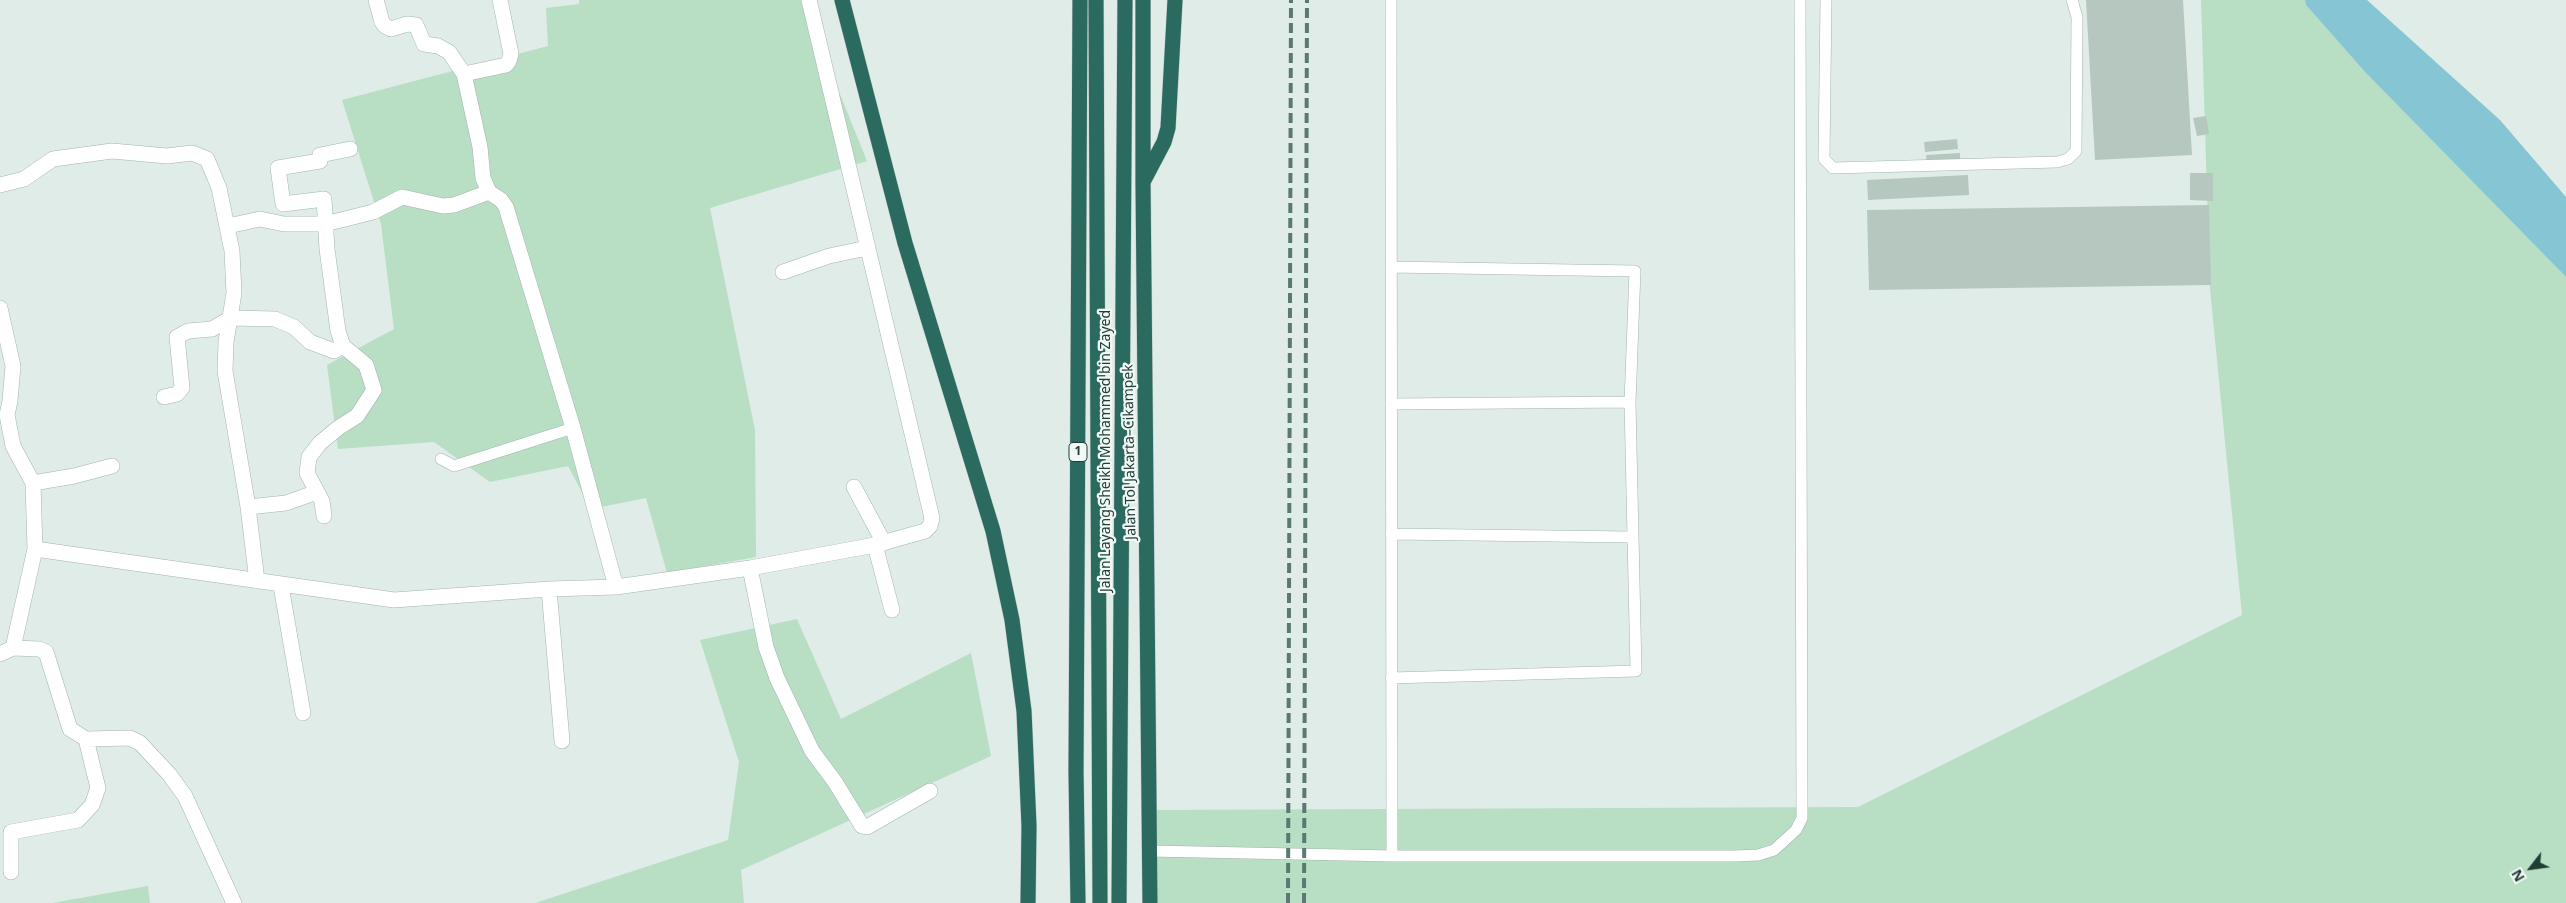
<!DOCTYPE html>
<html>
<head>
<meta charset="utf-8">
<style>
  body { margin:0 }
  #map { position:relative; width:2566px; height:903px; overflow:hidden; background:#e0ece7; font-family:"Noto Sans",sans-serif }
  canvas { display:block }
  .north { position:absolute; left:2506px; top:843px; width:50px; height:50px; -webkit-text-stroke:4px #f1f8f5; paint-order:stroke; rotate:240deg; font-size:14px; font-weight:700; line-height:20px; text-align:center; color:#203d36 }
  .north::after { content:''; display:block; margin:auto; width:18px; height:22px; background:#203d36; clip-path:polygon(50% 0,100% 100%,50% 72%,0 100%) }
</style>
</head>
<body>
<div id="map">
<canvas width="2566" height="903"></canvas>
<div class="north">N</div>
</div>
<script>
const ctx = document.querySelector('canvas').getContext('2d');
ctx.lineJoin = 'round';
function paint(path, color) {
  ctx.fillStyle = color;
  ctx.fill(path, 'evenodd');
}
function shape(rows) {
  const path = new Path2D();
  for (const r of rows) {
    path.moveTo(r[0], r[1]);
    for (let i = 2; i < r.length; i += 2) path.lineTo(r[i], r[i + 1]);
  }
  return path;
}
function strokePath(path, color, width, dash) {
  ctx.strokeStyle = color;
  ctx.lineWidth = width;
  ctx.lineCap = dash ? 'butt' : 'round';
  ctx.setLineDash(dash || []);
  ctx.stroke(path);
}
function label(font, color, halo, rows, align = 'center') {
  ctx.font = font + ' "Noto Sans",sans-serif';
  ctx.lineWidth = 4.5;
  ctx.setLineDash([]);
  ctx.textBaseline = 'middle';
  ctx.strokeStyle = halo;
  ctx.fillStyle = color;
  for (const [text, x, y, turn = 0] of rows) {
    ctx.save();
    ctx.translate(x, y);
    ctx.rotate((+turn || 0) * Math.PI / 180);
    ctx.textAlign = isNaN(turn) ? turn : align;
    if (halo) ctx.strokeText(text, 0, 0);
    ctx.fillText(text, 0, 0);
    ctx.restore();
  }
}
paint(shape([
  [579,0,802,0,867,161,710,208,755,430,756,557,667,573,646,498,591,509,568,466,490,482,434,442,338,449,327,365,394,329,381,224,342,100,548,46,546,8,579,4],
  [2201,0,2305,0,2306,5,2365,72,2566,277,2566,903,1150,903,1151,810,1858,807,2242,615,2210,289],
  [797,619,841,719,971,653,991,756,741,870,744,903,535,903,728,840,739,762,700,640],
  [148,886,150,903,52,903]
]), '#b8dec4');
paint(shape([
  [2305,0,2367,0,2500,120,2566,197,2566,277,2365,72,2306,5]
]), '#86c5d3');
paint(shape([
  [2086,0,2183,0,2192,155,2095,160],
  [2206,116,2209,134,2197,136,2193,118],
  [1957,139,1958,149,1925,152,1924,142],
  [1960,153,1960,160,1927,163,1926,155],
  [2190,173,2213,173,2213,201,2190,200],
  [1968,175,1969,195,1868,200,1867,180],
  [2209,205,2211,285,1869,290,1867,210]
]), '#b6c7c0');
const service = shape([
  [1391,0,1392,856],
  [1826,0,1824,159,1833,168,2057,162,2068,159,2076,151,2077,17,2072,0],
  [1391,267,1635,271,1630,402,1636,671,1391,678],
  [1391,404,1630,402],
  [441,459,454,466,573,428],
  [1391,534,1632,537],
  [1150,851,1392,856,1735,856,1758,855,1774,850,1796,830,1802,818,1800,0]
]);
const minor = shape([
  [376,0,382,22,385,26,391,29,407,24,416,25,424,44,438,46,449,52,464,74,480,147,483,178,489,192,501,200,506,207,573,428,616,587],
  [464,74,506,65,509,61,511,54,500,0],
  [0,185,24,179,53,159,112,151,167,156,192,153,207,159,219,188,232,251,234,293,226,342,225,371,248,507,257,581],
  [228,226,260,219,284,224,325,224,373,212,402,197,443,206,454,205,489,192],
  [783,272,829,256,867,248],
  [0,308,13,366,10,401,7,415,13,446,33,483,35,549,13,648,0,654],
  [164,397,177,394,182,388,177,337,188,331,212,329,231,318,275,319,294,327,310,342,334,351,343,346,338,331,327,249,324,199,283,204,278,168,320,161,320,155,350,149],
  [33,483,74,476,112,466],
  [854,487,884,543],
  [248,507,286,503,317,492],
  [324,516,322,501,307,473,309,457,320,443,338,428,357,416,374,390,366,365,343,346],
  [875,545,892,610],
  [35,549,394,600,549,589,616,587,750,568,875,545,925,531,930,526,932,518,809,0],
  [750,568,766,647,777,678,812,751,835,782,862,826,867,827,930,791],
  [281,586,303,713],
  [549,589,562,741],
  [13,648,39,649,46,652,70,729,86,739,130,738,140,743,169,774,185,796,234,903],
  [11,872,11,832,78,820,92,805,98,788,86,739]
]);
const motorway = shape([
  [842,0,905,243,993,531,1012,620,1024,711,1029,826,1028,903],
  [1096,0,1100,903],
  [1143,0,1143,183,1150,903],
  [1144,180,1164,142,1168,128,1175,0],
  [1078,903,1076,771,1080,0],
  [1119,903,1125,0]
]);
strokePath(service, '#a3b4ae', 12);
strokePath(minor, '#a3b4ae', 16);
strokePath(motorway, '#c1c9c7', 16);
strokePath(service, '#fff', 11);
strokePath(minor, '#fff', 15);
strokePath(motorway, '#2b6a5f', 15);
strokePath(shape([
  [1288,903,1291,0],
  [1304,903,1307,0]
]), '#5b7972', 4, [10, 5]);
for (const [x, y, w] of [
  [1078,452,18]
]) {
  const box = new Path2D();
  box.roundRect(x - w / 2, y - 9.5, w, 19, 4);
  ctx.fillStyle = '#f1f8f5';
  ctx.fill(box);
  strokePath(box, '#203d36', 1);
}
label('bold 12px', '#203d36', null, [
  ["1",1078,452]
]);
label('14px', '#203d36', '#f1f8f5', [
  ["Jalan Layang Sheikh Mohammed bin Zayed",1106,451,-90],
  ["Jalan Tol Jakarta–Cikampek",1130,452,-91]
]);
</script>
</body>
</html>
